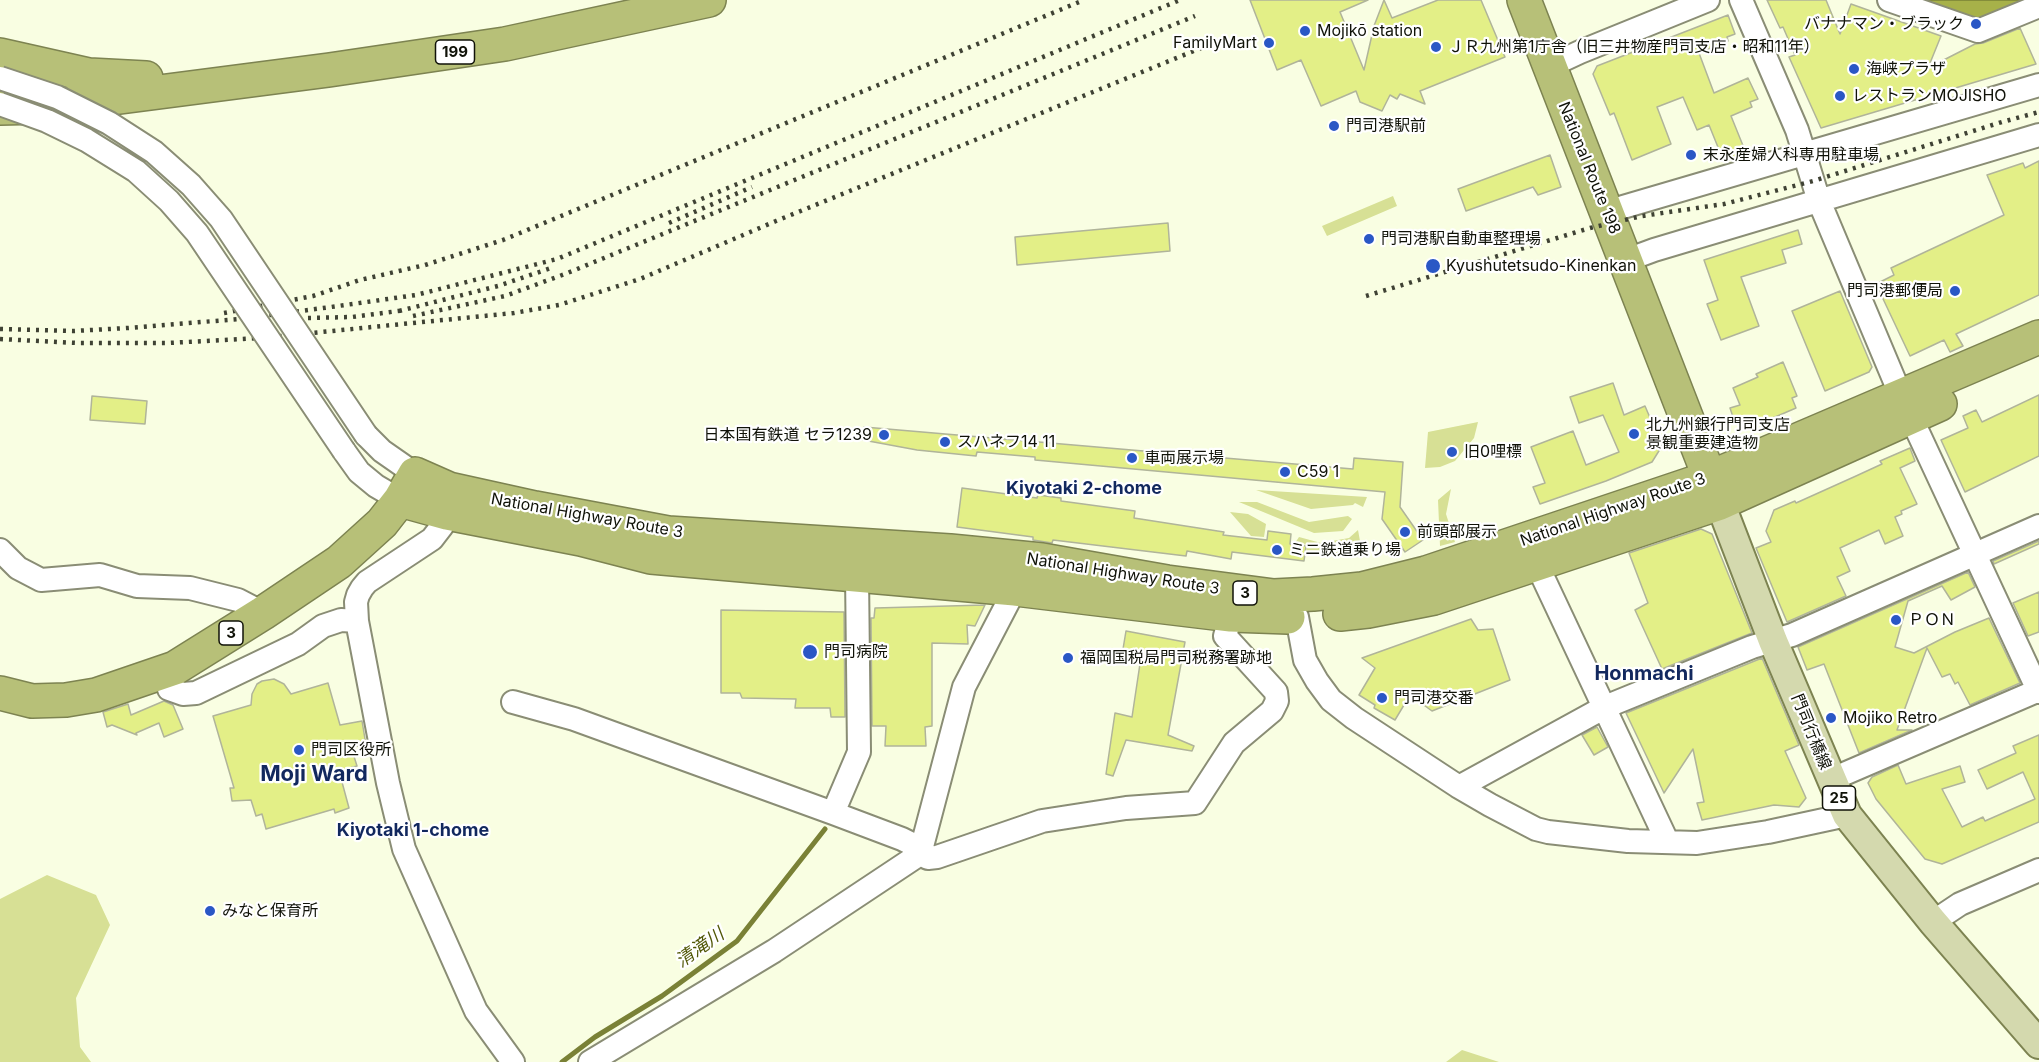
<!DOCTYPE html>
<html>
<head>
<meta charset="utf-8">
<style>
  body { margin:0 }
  canvas { display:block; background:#f9fee2 }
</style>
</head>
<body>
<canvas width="2039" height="1062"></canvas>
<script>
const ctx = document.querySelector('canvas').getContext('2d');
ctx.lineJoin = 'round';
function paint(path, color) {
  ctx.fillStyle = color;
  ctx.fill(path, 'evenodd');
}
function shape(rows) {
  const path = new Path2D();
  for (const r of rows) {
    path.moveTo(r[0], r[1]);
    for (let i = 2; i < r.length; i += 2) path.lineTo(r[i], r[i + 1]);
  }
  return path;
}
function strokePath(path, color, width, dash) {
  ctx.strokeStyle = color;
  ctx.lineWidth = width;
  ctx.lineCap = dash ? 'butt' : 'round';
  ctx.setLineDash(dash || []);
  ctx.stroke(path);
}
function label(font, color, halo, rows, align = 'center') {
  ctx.font = font + ' Inter,"Noto Sans JP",sans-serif';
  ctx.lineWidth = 4.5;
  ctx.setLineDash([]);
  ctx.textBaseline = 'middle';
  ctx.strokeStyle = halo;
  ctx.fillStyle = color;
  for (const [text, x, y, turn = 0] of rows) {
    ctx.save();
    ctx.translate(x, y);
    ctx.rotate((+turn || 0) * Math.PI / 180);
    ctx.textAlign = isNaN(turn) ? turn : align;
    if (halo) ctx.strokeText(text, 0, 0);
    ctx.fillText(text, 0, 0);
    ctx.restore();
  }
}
paint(shape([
  [1393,196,1397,206,1327,236,1322,226],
  [1478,422,1474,438,1455,461,1440,467,1425,468,1428,432],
  [1451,489,1446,514,1455,542,1440,546,1438,500],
  [1256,490,1367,497,1363,507,1355,503,1353,505,1311,509],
  [1239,502,1257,502,1309,522,1348,516,1352,519,1343,531,1314,533],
  [1230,512,1248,514,1266,524,1264,537,1251,536],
  [1358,530,1360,541,1351,548,1335,556,1306,555,1307,545,1295,543,1299,537,1321,543,1349,538],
  [47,875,96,895,110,925,76,998,80,1047,91,1062,0,1062,0,899],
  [1462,1050,1499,1062,1446,1062]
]), '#d7e095');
const water = shape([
  [1922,0,2024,0,1985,17,1978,19,1968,17,1922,0]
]);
paint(water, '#a7b149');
strokePath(water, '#7a8136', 1.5);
strokePath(shape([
  [562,1062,595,1037,662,996,737,941,825,829]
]), '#7a8136', 5);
const building = shape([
  [1250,0,1368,0,1340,12,1364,70,1374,26,1384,0,1392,18,1438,0,1481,0,1505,57,1420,91,1425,104,1400,94,1397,99,1390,95,1382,111,1360,102,1356,91,1321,106,1301,60,1277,70,1250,0],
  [1767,0,1826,0,1840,34,1851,4,1941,36,1928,68,1975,44,1983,43,2020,28,2036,64,1821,128,1789,57,1795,55,1783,27,1780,28,1767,0],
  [1728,15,1735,34,1727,37,1728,41,1699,53,1714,93,1748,78,1758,99,1750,102,1752,107,1731,116,1746,153,1724,162,1709,125,1697,130,1683,97,1657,107,1671,144,1632,160,1614,113,1610,115,1593,74,1597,66,1728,15],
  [1550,155,1561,187,1538,195,1533,187,1466,211,1458,189,1550,155],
  [2039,161,2039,295,1956,334,1963,346,1950,352,1944,340,1910,356,1876,284,1894,275,1891,268,2004,215,1987,175,2023,163,2025,168,2039,161],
  [1168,223,1170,251,1017,265,1015,237,1168,223],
  [1798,230,1802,244,1782,250,1786,263,1741,277,1759,326,1721,340,1707,304,1718,300,1704,260,1798,230],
  [1840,291,1872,367,1869,372,1825,391,1792,311,1840,291],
  [1783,362,1797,396,1792,398,1796,408,1752,427,1734,420,1730,408,1740,405,1733,388,1758,377,1756,374,1783,362],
  [1613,383,1624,415,1645,406,1662,446,1652,462,1606,481,1540,504,1533,487,1545,483,1531,447,1573,431,1586,465,1619,452,1603,415,1579,423,1570,397,1613,383],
  [2039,395,2039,456,1965,492,1941,440,1968,428,1963,416,1976,410,1982,422,2039,395],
  [92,396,147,401,145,424,90,420,92,396],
  [864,427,1353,469,1354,458,1403,462,1400,507,1423,540,1405,552,1382,519,1385,492,1035,460,1035,457,977,452,976,456,917,450,863,440,864,427],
  [1910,448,1915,461,1900,468,1917,504,1901,511,1902,514,1895,517,1903,536,1885,544,1879,530,1840,548,1850,571,1837,577,1846,596,1787,622,1756,548,1771,542,1766,531,1774,510,1795,501,1796,503,1856,476,1882,464,1880,461,1910,448],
  [962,488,1037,498,1038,495,1061,498,1061,501,1135,511,1134,518,1224,532,1223,535,1267,540,1268,531,1291,534,1290,544,1306,546,1304,561,1232,552,1231,559,1187,551,1186,556,1053,540,1052,543,1033,540,1033,537,957,527,962,488],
  [1701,529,1712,534,1752,633,1662,669,1635,610,1648,603,1629,553,1701,529],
  [2039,541,2039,544,1994,564,1993,561,2039,541],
  [1968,572,1975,587,1951,600,1942,586,1908,601,1895,647,1914,653,1955,632,1989,618,2020,683,1970,705,1958,682,1955,684,1950,674,1942,677,1927,648,1897,730,1912,730,1859,753,1824,664,1807,670,1798,647,1968,572],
  [2039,592,2039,632,2028,636,2013,603,2039,592],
  [985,605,975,626,967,625,968,644,932,643,932,726,925,727,926,746,885,746,886,726,872,726,871,618,874,618,875,608,985,605],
  [721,610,844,612,845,717,831,717,830,708,795,708,796,699,742,698,740,693,721,693,721,610],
  [1471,619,1478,630,1493,629,1510,680,1432,711,1410,695,1395,720,1374,708,1375,705,1359,695,1375,668,1362,658,1471,619],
  [1126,631,1185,642,1168,735,1194,746,1192,751,1126,740,1113,776,1106,774,1115,713,1132,717,1141,657,1122,655,1126,631],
  [1762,658,1799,745,1785,751,1806,798,1799,807,1774,805,1702,820,1697,803,1704,802,1693,749,1664,793,1626,713,1762,658],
  [274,679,284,684,291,694,328,683,340,725,362,721,366,745,351,747,357,766,339,771,349,808,335,813,334,809,266,829,262,814,256,816,251,800,232,801,230,788,234,788,213,716,251,705,252,694,257,684,262,681,274,679],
  [164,701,173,705,183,729,164,737,159,723,136,733,137,735,112,725,107,727,103,712,128,704,131,715,164,701],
  [1597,727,1608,747,1594,755,1582,735,1597,727],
  [2039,735,2039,822,1942,864,1925,859,1876,799,1868,783,1872,777,1898,765,1906,784,1960,766,1965,782,1942,789,1962,827,1983,817,1985,821,2035,799,2023,772,1987,789,1978,770,2016,753,2013,746,2039,735]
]);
paint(building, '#e3ef87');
strokePath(building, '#b0b49a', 1.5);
const minor = shape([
  [1741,0,1797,130,1819,201,1901,396,2039,692],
  [1889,0,1978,31,2039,6],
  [1550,66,1580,52,1708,0],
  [1606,212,2039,85],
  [1627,260,1654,250,2039,135],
  [366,435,382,451,415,474],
  [344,451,359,472,376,486,400,500],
  [447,513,442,526,432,539,367,582,362,588,358,595,356,602,357,621,388,783,404,849,476,1011,513,1062],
  [0,550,18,568,41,580,100,575,137,586,190,588,238,600,263,613],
  [1531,552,1667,841],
  [1297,617,1305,660,1317,681,1331,700,1354,718,1459,787,1490,805,1536,829,1548,832,1628,841,1697,843,1768,832,1847,815],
  [164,671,169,689,183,694,196,693,298,644,323,626,341,620,357,621],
  [513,702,574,719,833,813,902,839,910,843,920,854,928,858,937,857,1042,821,1126,808,1195,803,1234,743,1272,711,1277,701,1276,692,1225,636,1231,615],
  [1830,780,2039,690],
  [1459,787,1605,707,1752,647,1792,635,2039,526],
  [833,813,859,752,857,574],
  [1933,922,1960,904,2039,870],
  [590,1062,774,951,920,854,964,687,1015,589,1019,577]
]);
const major = shape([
  [1720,503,1773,641,1847,815,1933,922,2039,1044]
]);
const highway = shape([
  [1524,0,1718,499],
  [0,55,89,75,146,78],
  [0,108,43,107,329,70,505,44,709,0],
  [400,500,447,513,581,539,651,557,1015,589,1231,615,1288,617],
  [1340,614,1368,611,1434,598,1720,503,1940,404],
  [0,693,32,701,66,700,96,695,175,668,263,613,339,562,382,523,400,500,415,474,449,489,535,508,668,533,950,551,1042,560,1167,582,1274,596,1313,594,1362,589,1426,573,1709,478,2039,337]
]);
strokePath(minor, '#8a8d75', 26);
strokePath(major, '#7d8351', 32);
strokePath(highway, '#7d8351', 36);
strokePath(minor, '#fff', 22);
strokePath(major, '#d4d9ae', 28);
strokePath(highway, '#b7c078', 33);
strokePath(shape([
  [669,223,752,187],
  [1366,296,1590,228,1642,216,1724,204,1813,181,2002,122,2039,112],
  [399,311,498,286,554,267],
  [224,313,313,296,360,280,425,265,503,240,1084,0],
  [413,316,505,296,565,274,1195,16],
  [308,318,352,317,406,310],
  [0,329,74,331,128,328,239,319,331,307,416,295,557,259,1180,0],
  [0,339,78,343,168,343,261,338,514,313,559,305,640,279,776,221,1206,46]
]), '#3f4234', 4.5, [3, 6]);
const minorBridge = shape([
  [0,78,57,97,109,123,154,152,191,185,221,219,366,435],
  [0,104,47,121,86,140,136,171,169,201,197,233,344,451]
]);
strokePath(minorBridge, '#8a8d75', 26, []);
strokePath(minorBridge, '#fff', 22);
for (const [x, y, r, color] of [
  [1976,24,6,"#2a57c5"],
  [1305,31,6,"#2a57c5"],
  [1269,43,6,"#2a57c5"],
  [1436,47,6,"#2a57c5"],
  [1854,69,6,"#2a57c5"],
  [1840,96,6,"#2a57c5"],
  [1334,126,6,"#2a57c5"],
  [1691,155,6,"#2a57c5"],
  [1369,239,6,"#2a57c5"],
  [1433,266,8,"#2a57c5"],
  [1955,291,6,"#2a57c5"],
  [1634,434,6,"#2a57c5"],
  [884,435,6,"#2a57c5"],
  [945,442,6,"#2a57c5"],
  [1452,452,6,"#2a57c5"],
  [1132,458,6,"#2a57c5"],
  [1285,472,6,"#2a57c5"],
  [1405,532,6,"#2a57c5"],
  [1277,550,6,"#2a57c5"],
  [1896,620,6,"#2a57c5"],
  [810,652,8,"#2a57c5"],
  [1068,658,6,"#2a57c5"],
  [1382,698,6,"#2a57c5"],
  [1831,718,6,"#2a57c5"],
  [299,750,6,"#2a57c5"],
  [210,911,6,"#2a57c5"]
]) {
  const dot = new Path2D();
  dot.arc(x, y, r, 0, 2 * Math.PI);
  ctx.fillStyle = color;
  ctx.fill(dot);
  strokePath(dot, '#fff', 2);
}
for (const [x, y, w] of [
  [455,52,39],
  [1245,593,24],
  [231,633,24],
  [1839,798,33]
]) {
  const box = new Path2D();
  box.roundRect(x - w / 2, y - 12, w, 24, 4.5);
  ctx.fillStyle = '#fff';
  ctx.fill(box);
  strokePath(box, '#101208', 1.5);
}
label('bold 15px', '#101208', null, [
  ["199",455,52],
  ["3",1245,593],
  ["3",231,633],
  ["25",1839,798]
]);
label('16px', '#101208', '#fff', [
  ["バナナマン・ブラック",1964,24,"right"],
  ["Mojikō station",1317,31],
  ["FamilyMart",1257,43,"right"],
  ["ＪＲ九州第1庁舎（旧三井物産門司支店・昭和11年）",1448,47],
  ["海峡プラザ",1866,69],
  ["レストランMOJISHO",1852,96],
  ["門司港駅前",1346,126],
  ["末永産婦人科専用駐車場",1703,155],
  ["門司港駅自動車整理場",1381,239],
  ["Kyushutetsudo-Kinenkan",1446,266],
  ["門司港郵便局",1943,291,"right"],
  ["北九州銀行門司支店",1646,425],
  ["景観重要建造物",1646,443],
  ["日本国有鉄道 セラ1239",872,435,"right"],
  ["スハネフ14 11",957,442],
  ["旧0哩標",1464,452],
  ["車両展示場",1144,458],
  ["C59 1",1297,472],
  ["前頭部展示",1417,532],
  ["ミニ鉄道乗り場",1289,550],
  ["ＰＯＮ",1908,620],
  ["門司病院",824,652],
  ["福岡国税局門司税務署跡地",1080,658],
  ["門司港交番",1394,698],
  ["Mojiko Retro",1843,718],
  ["門司区役所",311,750],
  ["みなと保育所",222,911]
], 'left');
label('16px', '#101208', '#fff', [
  ["National Route 198",1589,168,68],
  ["National Highway Route 3",1613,510,-19],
  ["National Highway Route 3",587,516,10],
  ["National Highway Route 3",1123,574,9],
  ["門司行橋線",1811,732,68]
]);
label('bold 18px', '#12285e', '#fff', [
  ["Kiyotaki 2-chome",1084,489],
  ["Kiyotaki 1-chome",413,831]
]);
label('italic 18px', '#515706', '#fff', [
  ["清滝川",700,948,-35]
]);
label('bold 20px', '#12285e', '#fff', [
  ["Honmachi",1644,674]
]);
label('bold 22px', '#12285e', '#fff', [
  ["Moji Ward",314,774]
]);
</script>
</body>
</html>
